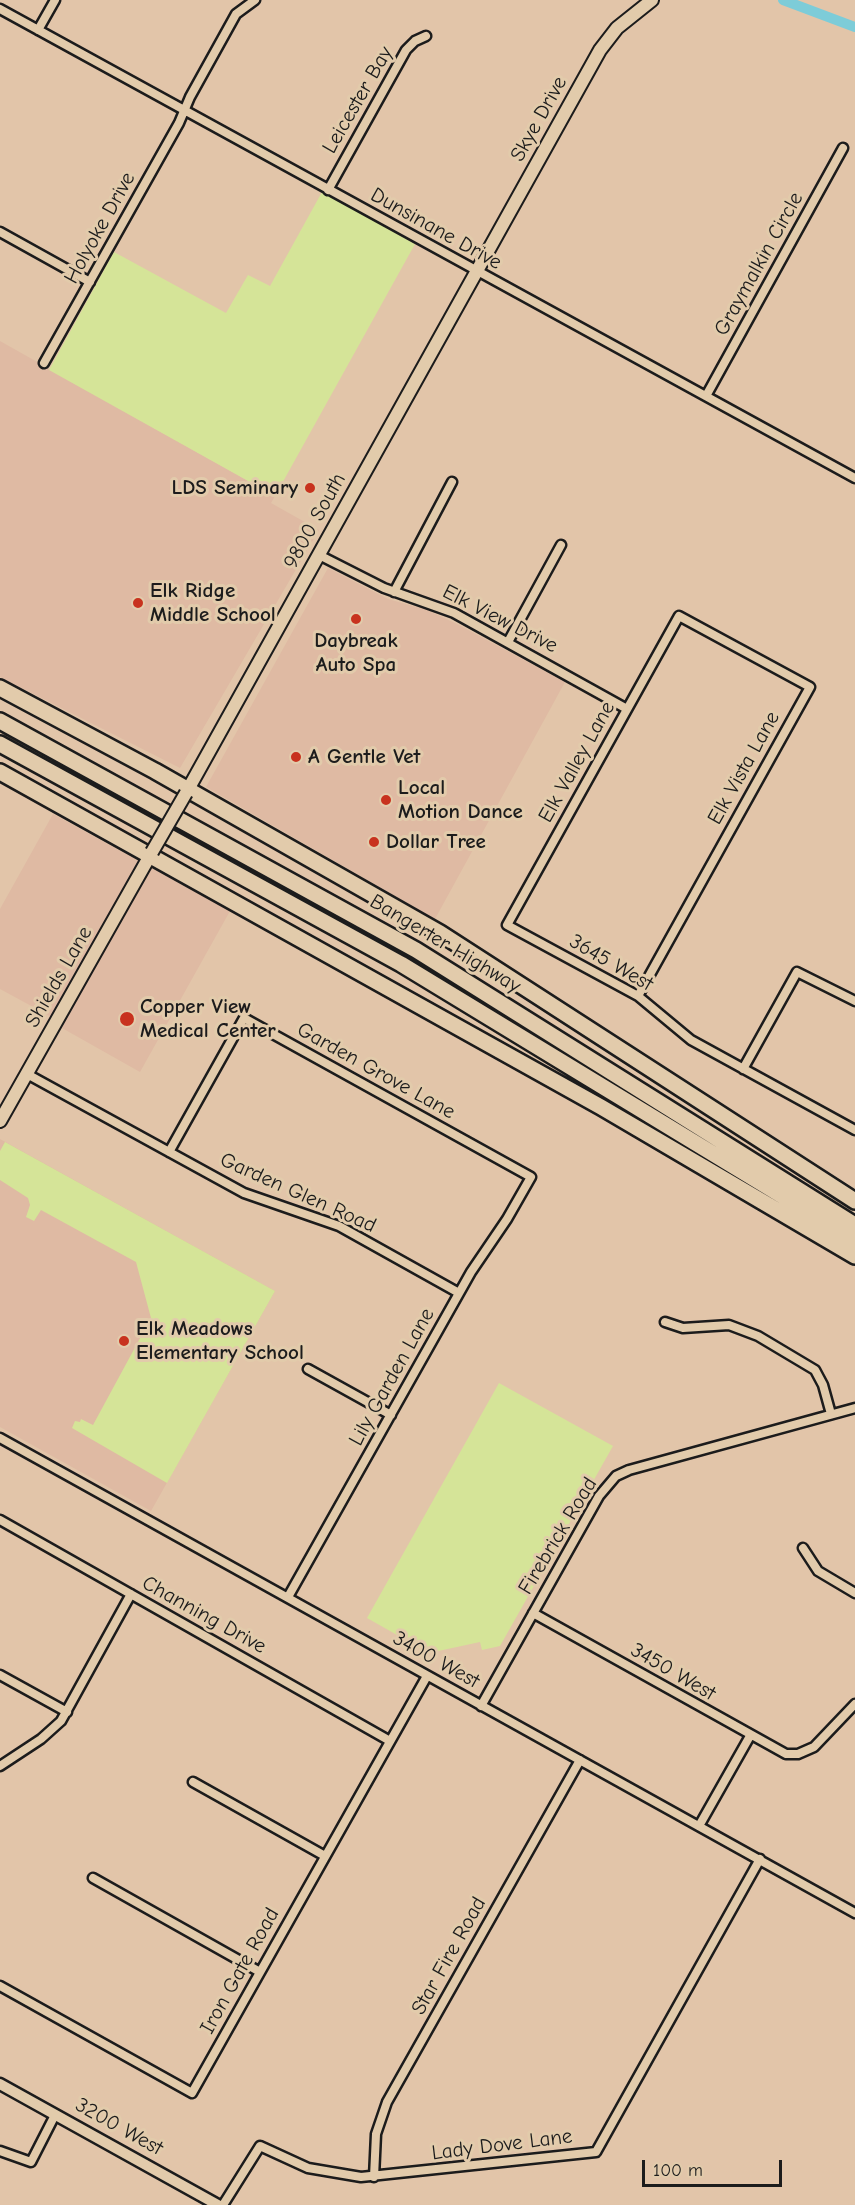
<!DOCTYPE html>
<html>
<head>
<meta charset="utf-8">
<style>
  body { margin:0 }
  #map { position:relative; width:855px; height:2205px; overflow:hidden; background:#e2c5a9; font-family:"Comic Neue",sans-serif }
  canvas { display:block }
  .scale { position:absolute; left:642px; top:2160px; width:140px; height:27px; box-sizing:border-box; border:3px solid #1c1c1c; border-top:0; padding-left:8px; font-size:18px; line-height:21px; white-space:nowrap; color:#1c1c1c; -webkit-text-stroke:4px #e2cbab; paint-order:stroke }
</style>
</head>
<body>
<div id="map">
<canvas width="855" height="2205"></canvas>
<div class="scale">100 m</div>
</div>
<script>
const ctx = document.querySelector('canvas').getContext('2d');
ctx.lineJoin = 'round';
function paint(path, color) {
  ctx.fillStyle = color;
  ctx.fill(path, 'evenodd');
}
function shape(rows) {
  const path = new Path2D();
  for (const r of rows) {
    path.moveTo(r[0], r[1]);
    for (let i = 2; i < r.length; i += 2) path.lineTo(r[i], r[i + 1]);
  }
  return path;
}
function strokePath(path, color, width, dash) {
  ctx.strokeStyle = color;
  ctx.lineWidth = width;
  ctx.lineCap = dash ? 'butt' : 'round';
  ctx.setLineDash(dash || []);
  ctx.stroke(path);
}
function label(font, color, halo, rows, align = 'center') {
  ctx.font = font + ' "Comic Neue",sans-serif';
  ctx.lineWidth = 6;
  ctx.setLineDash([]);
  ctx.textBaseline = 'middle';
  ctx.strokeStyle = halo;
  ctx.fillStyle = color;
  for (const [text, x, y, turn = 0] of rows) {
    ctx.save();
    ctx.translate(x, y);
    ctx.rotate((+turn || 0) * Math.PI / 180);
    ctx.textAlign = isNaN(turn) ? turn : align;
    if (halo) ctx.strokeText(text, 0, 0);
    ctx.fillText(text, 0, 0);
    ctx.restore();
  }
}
paint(shape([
  [0,341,275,496,271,503,319,530,180,768,0,677],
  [328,568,388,599,427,610,457,624,565,682,435,919,206,787],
  [53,814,230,911,140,1072,62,1028,48,1015,0,989,0,909],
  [0,1139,275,1291,151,1511,0,1427]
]), '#dfbaa3');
paint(shape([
  [322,192,415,244,275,496,49,370,114,252,226,313,248,275,270,286],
  [5,1142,275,1291,167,1483,72,1428,75,1421,80,1422,81,1419,93,1425,151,1318,136,1262,41,1210,34,1221,26,1217,30,1205,28,1198,0,1180,0,1151],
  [499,1383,613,1446,500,1646,482,1650,480,1642,429,1653,367,1618]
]), '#d5e498');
strokePath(shape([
  [783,0,855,27]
]), '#7dccd8', 10);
const minor = shape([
  [0,9,855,478],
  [38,30,55,0],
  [328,190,406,50,415,41,426,36],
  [0,232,90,282],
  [44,363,179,123,190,97,236,14,255,0],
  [706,396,843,148],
  [319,555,384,588,454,613,627,709],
  [394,592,452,482],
  [508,642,561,545],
  [638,996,810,687,679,616,507,925,638,996,691,1040,855,1130],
  [743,1069,797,972,855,1001],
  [27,1074,244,1193,339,1226,459,1293],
  [169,1152,244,1018,531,1177,507,1219,471,1272,288,1597],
  [665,1322,683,1328,729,1325,758,1336,815,1370,823,1385,831,1414],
  [308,1369,391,1415],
  [0,1438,855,1913],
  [0,1520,390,1741],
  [803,1548,818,1571,855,1593],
  [533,1613,786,1754,798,1754,814,1747,855,1704],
  [0,1675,67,1712],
  [481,1706,599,1496,616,1476,629,1470,855,1408],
  [0,1766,41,1739,61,1721,131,1594],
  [193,1782,325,1856],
  [699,1826,750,1736],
  [93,1878,260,1972],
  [0,1986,192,2093,427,1676],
  [0,2151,31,2162,55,2115],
  [374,2177,376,2134,387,2102,580,1760],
  [223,2205,260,2146,308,2168,361,2177,596,2152,760,1859]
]);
const tertiary = shape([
  [0,2084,218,2205]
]);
const secondary = shape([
  [186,793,600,50,617,28,652,0],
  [0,1121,152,852]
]);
const motorway = shape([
  [0,688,155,771,440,933,855,1201],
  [0,721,416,950,855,1225],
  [0,744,401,964,855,1240],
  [0,772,601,1107,855,1256]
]);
strokePath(minor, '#1c1c1c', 13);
strokePath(tertiary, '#1c1c1c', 15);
strokePath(secondary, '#1c1c1c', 16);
strokePath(motorway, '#1c1c1c', 20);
strokePath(minor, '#e2cbab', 8);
strokePath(tertiary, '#e2cbab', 10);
strokePath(secondary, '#e2cbab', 12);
strokePath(motorway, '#e2cbab', 15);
const secondaryBridge = shape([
  [152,852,186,793]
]);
strokePath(secondaryBridge, '#1c1c1c', 16, []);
strokePath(secondaryBridge, '#e2cbab', 12);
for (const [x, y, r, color] of [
  [310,488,6,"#c8321e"],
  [138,603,6,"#c8321e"],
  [356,619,6,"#c8321e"],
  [296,757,6,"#c8321e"],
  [386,800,6,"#c8321e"],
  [374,842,6,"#c8321e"],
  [127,1019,8,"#c8321e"],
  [124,1341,6,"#c8321e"]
]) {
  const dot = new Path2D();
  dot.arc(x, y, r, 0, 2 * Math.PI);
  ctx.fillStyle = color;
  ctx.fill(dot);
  strokePath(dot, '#e2cbab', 2);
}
label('21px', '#1c1c1c', '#e2cbab', [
  ["Leicester Bay",358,100,-60],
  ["Skye Drive",539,119,-61],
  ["Holyoke Drive",100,228,-61],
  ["Dunsinane Drive",436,229,29],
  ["Graymalkin Circle",759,264,-61],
  ["9800 South",315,521,-61],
  ["Elk View Drive",500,619,27],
  ["Elk Valley Lane",577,762,-61],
  ["Elk Vista Lane",744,768,-61],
  ["Bangerter Highway",445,944,31],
  ["3645 West",611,963,30],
  ["Shields Lane",59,977,-60],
  ["Garden Grove Lane",376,1071,29],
  ["Garden Glen Road",298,1193,24],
  ["Lily Garden Lane",392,1377,-61],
  ["Firebrick Road",558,1536,-59],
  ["Channing Drive",204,1615,29],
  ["3400 West",436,1660,29],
  ["3450 West",673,1672,30],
  ["Star Fire Road",449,1956,-61],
  ["Iron Gate Road",240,1971,-61],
  ["3200 West",119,2127,29],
  ["Lady Dove Lane",502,2145,-7]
]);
label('bold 21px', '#1c1c1c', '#e2cbab', [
  ["LDS Seminary",298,488,"right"],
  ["Elk Ridge",150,591],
  ["Middle School",150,615],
  ["Daybreak",356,641,"center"],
  ["Auto Spa",356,665,"center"],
  ["A Gentle Vet",308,757],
  ["Local",398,788],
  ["Motion Dance",398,812],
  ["Dollar Tree",386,842],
  ["Copper View",140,1007],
  ["Medical Center",140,1031],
  ["Elk Meadows",136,1329],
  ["Elementary School",136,1353]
], 'left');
</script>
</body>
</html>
